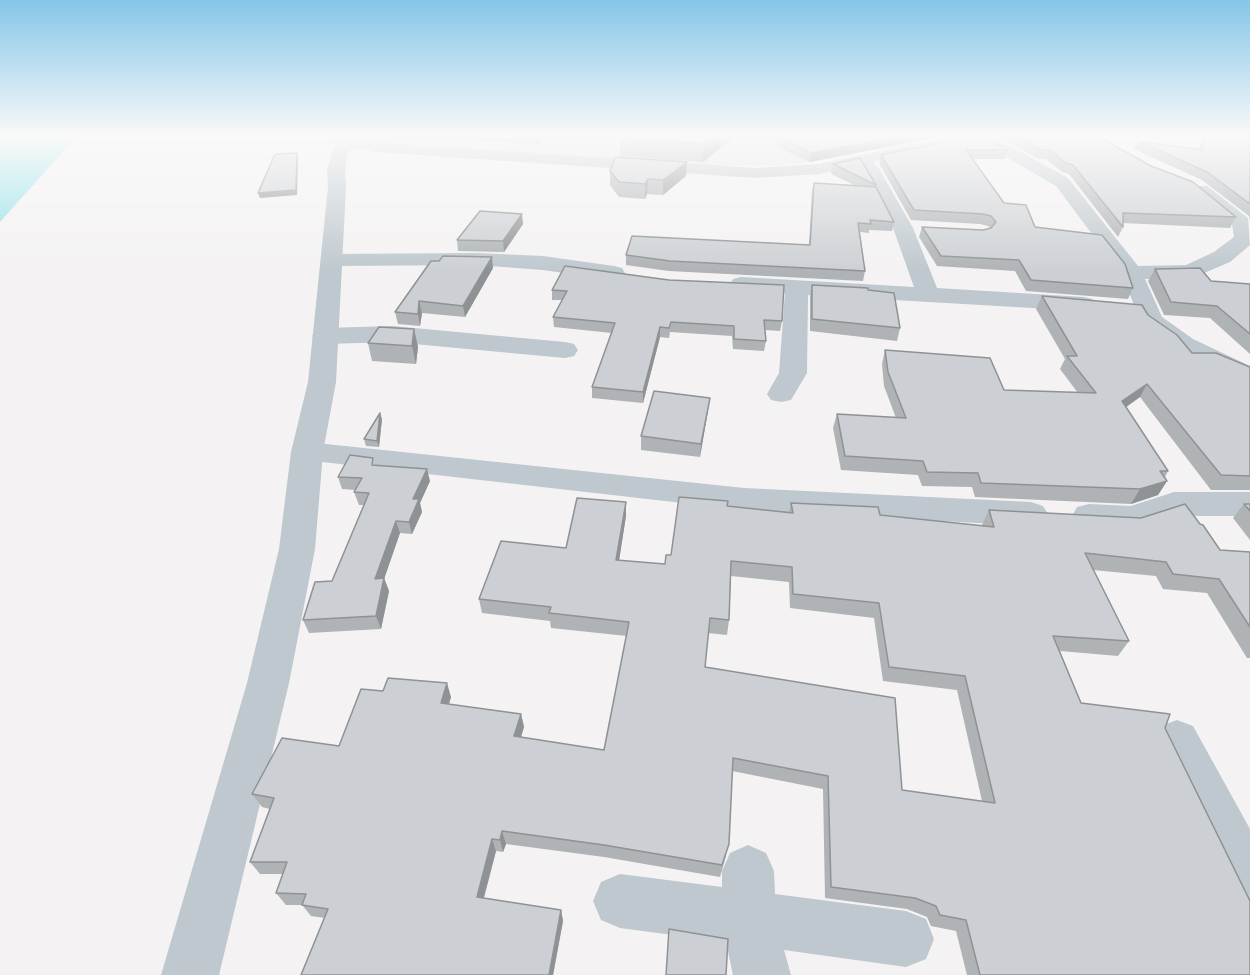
<!DOCTYPE html>
<html>
<head>
<meta charset="utf-8">
<style>
  body { margin:0 }
  canvas { display:block; background:#f4f2f2 }
</style>
</head>
<body>
<canvas width="1250" height="975"></canvas>
<script>
const ctx = document.querySelector('canvas').getContext('2d');
ctx.lineJoin = 'round';
function paint(path, color) {
  ctx.fillStyle = color;
  ctx.fill(path, 'evenodd');
}
function shape(rows) {
  const path = new Path2D();
  for (const r of rows) {
    path.moveTo(r[0], r[1]);
    for (let i = 2; i < r.length; i += 2) path.lineTo(r[i], r[i + 1]);
  }
  return path;
}
function strokePath(path, color, width, dash) {
  ctx.strokeStyle = color;
  ctx.lineWidth = width;
  ctx.lineCap = dash ? 'butt' : 'round';
  ctx.setLineDash(dash || []);
  ctx.stroke(path);
}
paint(shape([
  [349,136,927,136,796,164,757,166,674,163,373,141]
]), '#e5e3e4');
paint(shape([
  [0,136,77,136,0,222]
]), '#92e2ea');
paint(shape([
  [961,136,985,136,998,139,1068,178,1138,266,1186,265,1214,252,1234,237,1232,224,1195,194,1192,190,1195,186,1207,186,1248,218,1250,245,1230,262,1190,279,1145,279,1162,317,1193,339,1250,366,1250,384,1175,349,1142,326,1122,274,1056,186,986,145,964,139,961,136],
  [861,155,867,156,878,167,913,228,937,288,1084,297,1092,299,1096,304,1092,309,1084,311,808,295,807,373,791,400,781,402,771,400,767,394,779,373,785,293,733,289,730,284,733,279,741,277,914,287,893,228,863,170,853,160,861,155],
  [477,253,543,256,614,266,622,268,625,273,622,278,614,280,543,270,477,265,332,266,324,265,321,260,324,255,332,254,477,253],
  [392,326,565,342,574,344,578,350,574,356,565,358,392,342,325,344,316,341,312,336,316,331,325,328,392,326],
  [307,442,744,488,1031,502,1043,506,1048,514,1043,522,1031,526,744,510,296,459,291,452,296,445,307,442],
  [1174,492,1250,492,1250,516,1176,516,1132,530,1089,528,1077,525,1072,516,1077,507,1089,504,1131,506,1174,492],
  [1177,720,1193,726,1250,829,1250,908,1231,901,1154,741,1161,726,1177,720],
  [748,845,766,853,774,871,775,894,906,911,926,919,934,939,926,959,906,967,784,950,791,975,733,975,726,942,620,928,601,920,593,901,601,882,620,874,722,887,722,871,730,853,748,845]
]), '#bec8ce');
paint(shape([
  [338,136,357,136,375,142,756,168,819,164,953,136,980,136,972,141,819,174,756,178,375,152,356,148,348,152,345,170,346,187,336,382,323,452,315,549,289,683,219,975,161,975,247,683,279,549,291,452,308,382,328,187,327,170,333,150,338,145,329,140,338,136]
]), '#bec8ce');
paint(shape([
  [375,136,575,136,562,141,545,137,537,144],
  [610,136,734,136,734,137,703,162,620,156,620,138],
  [770,136,944,136,809,162,782,149],
  [972,136,1008,150,1005,159,972,159,1004,203,1035,227,1133,288,1128,299,1026,291,1015,271,937,266,919,237,922,227,983,230,990,228,988,226,980,224,911,220,879,163,881,155],
  [993,136,1097,136,1236,217,1230,228,1123,223,1123,227,1118,237,1069,174,1062,172,1046,159,1039,159,999,137],
  [1202,136,1250,136,1250,221,1249,216,1202,180,1134,149,1138,141,1199,149],
  [687,162,686,176,663,195,647,194,645,199,619,197,610,185,610,171],
  [833,164,876,185,875,187,894,222,892,231,869,230,869,233,860,232,865,271,863,281,669,271,626,265,626,255,809,245,812,191,814,183,854,185,831,174],
  [523,224,504,252,458,251,457,240],
  [565,266,782,321,780,331,765,330,766,341,764,351,733,349,732,336,670,332,669,338,660,337,643,403,592,398,592,387,612,333,554,327,553,317,562,300,552,300,552,290],
  [493,268,465,317,422,313,420,326,398,324,395,312],
  [1155,269,1211,281,1250,284,1250,354,1210,318,1164,315,1148,281],
  [812,285,868,290,900,328,897,341,810,331,810,296],
  [1042,296,1148,315,1192,353,1250,367,1250,490,1211,490,1140,397,1126,407,1168,471,1165,477,1167,481,1158,495,1131,504,975,497,972,487,922,486,918,475,841,470,833,428,837,414,896,418,884,386,882,364,885,350,1004,390,1078,393,1060,369,1065,359,1036,309],
  [414,329,418,347,416,364,372,361,368,343],
  [708,410,700,457,641,450,641,436],
  [382,419,379,447,366,446,364,439],
  [375,465,430,481,420,503,422,512,412,534,400,533,384,578,389,591,381,629,309,633,303,620,332,581,364,505,359,505,354,492,355,490,342,489,338,477],
  [791,503,880,515,983,526,982,525,989,510,1220,550,1250,552,1250,658,1247,658,1207,593,1163,589,1156,576,1093,570,1129,641,1118,656,1060,651,1081,703,1165,728,1250,975,967,975,956,931,931,926,927,917,907,909,825,898,823,789,732,771,726,856,720,877,604,857,506,844,503,852,496,851,484,898,561,910,563,921,553,975,301,975,325,918,311,916,302,905,286,905,276,893,283,874,260,874,250,862,270,809,262,807,252,794,339,746,451,697,449,704,521,714,524,727,521,737,604,750,627,636,551,628,550,621,482,613,479,599,566,548,626,516,619,560,665,564,671,555,727,506,789,512],
  [731,576,789,582,790,608,874,618,883,681,957,690,982,801,902,790,705,667,708,633,727,635,729,620],
  [1244,504,1250,504,1250,540,1233,518]
]), '#afb3b6');
paint(shape([
  [537,136,545,136,545,137,537,144],
  [562,136,575,136,562,141],
  [715,136,734,136,734,137,703,162,704,144],
  [902,136,944,136,809,162,811,153],
  [297,153,298,157,297,195,260,198,258,193],
  [687,162,686,176,663,195,663,180],
  [648,179,647,194,645,199,645,184],
  [522,214,523,224,504,252,503,241],
  [492,257,493,268,465,317,463,306],
  [419,301,422,313,420,326,418,314],
  [660,327,660,337,643,403,643,392],
  [414,329,418,347,416,364,412,346],
  [1147,384,1140,397,1115,415,1122,401],
  [710,398,708,410,700,457,701,444],
  [380,413,382,419,379,447,377,441],
  [427,469,430,481,420,503,422,512,412,534,409,522,413,499],
  [1167,481,1158,495,1131,504,1140,489],
  [626,502,626,516,617,574,616,560],
  [396,521,400,533,380,591,375,579],
  [384,578,389,591,381,629,376,616],
  [447,683,451,697,445,717,441,703],
  [521,714,524,727,517,750,514,736],
  [502,831,506,844,503,852,500,840],
  [492,839,496,851,481,908,477,897],
  [561,910,563,921,553,975,549,975]
]), '#8f9294');
const building = shape([
  [621,136,715,136,704,144,620,139,621,136],
  [779,136,902,136,811,153,784,140,779,136],
  [972,136,976,136,988,139,1008,150,966,150,1004,203,1026,205,1035,227,1102,235,1125,264,1133,288,1031,280,1019,260,941,256,922,227,983,230,991,228,996,222,991,216,983,214,914,210,881,155,972,136],
  [1015,136,1097,136,1151,166,1193,182,1236,217,1123,213,1123,227,1073,165,1066,163,1050,150,1042,150,1015,136],
  [1204,136,1250,136,1250,204,1207,172,1138,141,1202,150,1204,136],
  [297,153,296,190,258,193,275,154,297,153],
  [615,157,687,162,663,180,648,179,645,184,619,182,610,171,615,157],
  [860,158,876,185,833,164,860,158],
  [814,183,876,187,894,222,870,220,871,224,858,223,865,271,670,261,626,255,632,236,810,245,814,183],
  [480,211,522,214,503,241,457,240,480,211],
  [443,256,492,257,463,306,419,301,418,314,395,312,431,261,439,261,443,256],
  [565,266,669,280,784,285,782,321,764,320,766,341,734,339,734,326,671,322,669,328,660,327,643,392,592,387,615,323,553,317,567,291,552,290,565,266],
  [1200,268,1211,281,1250,284,1250,334,1217,306,1171,302,1155,269,1200,268],
  [812,285,868,288,868,290,894,293,900,328,812,319,812,285],
  [1042,296,1142,305,1148,315,1177,335,1192,353,1216,353,1250,367,1250,476,1221,475,1147,384,1122,401,1168,471,1160,471,1167,481,1140,489,981,483,978,473,927,472,923,461,845,456,837,414,906,418,888,372,885,350,990,358,1004,390,1096,393,1067,356,1077,356,1042,296],
  [379,327,414,329,412,346,368,343,379,327],
  [654,391,710,398,701,444,641,436,654,391],
  [380,413,377,441,364,439,380,413],
  [350,455,373,458,372,465,427,469,413,499,419,499,409,522,396,521,375,579,384,578,376,616,303,620,315,582,332,581,369,493,354,492,362,478,338,477,350,455],
  [679,497,728,501,727,506,793,513,791,503,878,507,880,515,994,527,989,510,1141,518,1185,504,1200,524,1203,525,1220,550,1250,552,1250,627,1219,579,1173,574,1166,562,1085,553,1129,641,1053,636,1081,703,1170,714,1165,728,1250,901,1250,975,980,975,966,920,940,915,936,906,915,898,831,887,828,776,733,758,729,844,722,865,604,845,502,831,500,840,492,839,477,897,561,910,549,975,301,975,328,909,302,905,306,894,276,893,287,862,250,862,274,798,252,794,282,738,339,746,361,689,383,691,388,678,447,683,441,703,521,714,514,736,604,750,629,622,549,613,551,607,479,599,501,541,566,548,577,498,626,502,616,560,665,564,666,555,671,555,679,497],
  [731,561,792,567,793,594,879,603,889,667,965,676,995,803,902,790,895,698,705,667,710,618,729,620,731,561],
  [1244,504,1250,504,1250,511,1244,504],
  [669,929,728,939,726,975,666,975,669,929]
]);
paint(building, '#ccd0d4');
strokePath(building, '#8f9294', 1.5);
const sky = ctx.createLinearGradient(0, 0, 0, 272);
sky.addColorStop(0, '#85c6e9');
sky.addColorStop(0.5, '#faf9f9');
sky.addColorStop(1, '#faf9f900');
ctx.fillStyle = sky;
ctx.fillRect(0, 0, 1250, 272);
</script>
</body>
</html>
